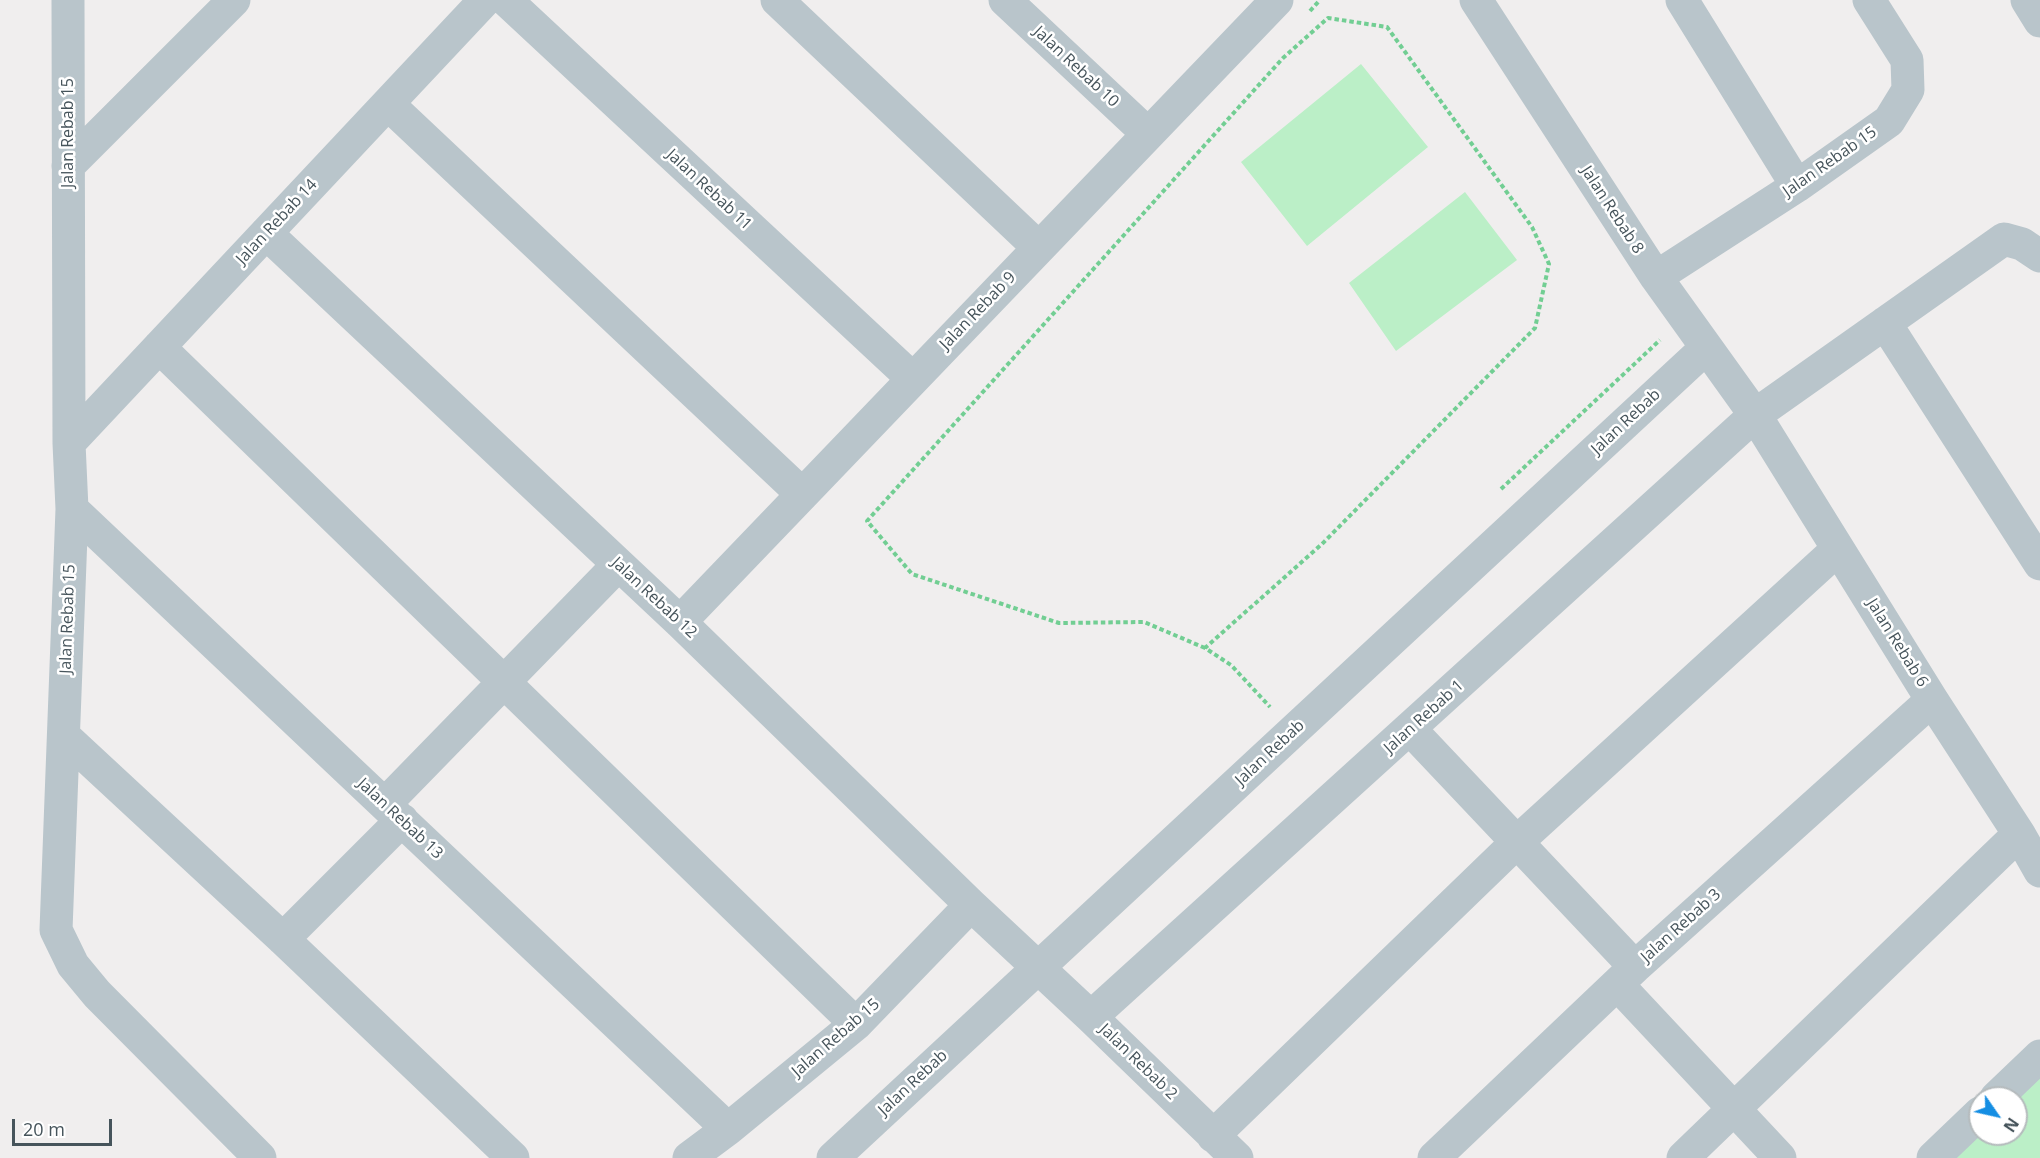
<!DOCTYPE html>
<html>
<head>
<meta charset="utf-8">
<style>
  body { margin:0 }
  #map { position:relative; width:2040px; height:1158px; overflow:hidden; background:#f0eeee; font-family:"Open Sans",sans-serif }
  canvas { display:block }
  .north { position:absolute; left:1968px; top:1086px; width:60px; height:60px; box-sizing:border-box; background:#fff; border:2px solid #b5bbbd; border-radius:50%; rotate:124deg; font-size:16px; font-weight:700; line-height:24px; text-align:center; color:#46545b }
  .north::after { content:''; display:block; margin:auto; width:21px; height:27px; background:#158ee3; clip-path:polygon(50% 0,100% 100%,50% 72%,0 100%) }
  .scale { position:absolute; left:12px; top:1119px; width:100px; height:27px; box-sizing:border-box; border:3px solid #46545b; border-top:0; padding-left:8px; font-size:18px; line-height:21px; white-space:nowrap; color:#46545b; -webkit-text-stroke:4px #fff; paint-order:stroke }
</style>
</head>
<body>
<div id="map">
<canvas width="2040" height="1158"></canvas>
<div class="north">N</div>
<div class="scale">20 m</div>
</div>
<script>
const ctx = document.querySelector('canvas').getContext('2d');
ctx.lineJoin = 'round';
function paint(path, color) {
  ctx.fillStyle = color;
  ctx.fill(path, 'evenodd');
}
function shape(rows) {
  const path = new Path2D();
  for (const r of rows) {
    path.moveTo(r[0], r[1]);
    for (let i = 2; i < r.length; i += 2) path.lineTo(r[i], r[i + 1]);
  }
  return path;
}
function strokePath(path, color, width, dash) {
  ctx.strokeStyle = color;
  ctx.lineWidth = width;
  ctx.lineCap = dash ? 'butt' : 'round';
  ctx.setLineDash(dash || []);
  ctx.stroke(path);
}
function label(font, color, halo, rows, align = 'center') {
  ctx.font = font + ' "Open Sans",sans-serif';
  ctx.lineWidth = 5;
  ctx.setLineDash([]);
  ctx.textBaseline = 'middle';
  ctx.strokeStyle = halo;
  ctx.fillStyle = color;
  for (const [text, x, y, turn = 0] of rows) {
    ctx.save();
    ctx.translate(x, y);
    ctx.rotate((+turn || 0) * Math.PI / 180);
    ctx.textAlign = isNaN(turn) ? turn : align;
    if (halo) ctx.strokeText(text, 0, 0);
    ctx.fillText(text, 0, 0);
    ctx.restore();
  }
}
paint(shape([
  [1361,64,1428,147,1307,246,1241,162],
  [1465,192,1517,260,1396,351,1349,283],
  [2040,1077,2040,1158,1954,1158,1980,1134,2016,1134,2016,1099]
]), '#bbefc7');
strokePath(shape([
  [1310,11,1320,0],
  [1501,489,1660,340],
  [1205,648,1144,622,1059,623,912,574,867,521,1283,58,1328,18,1387,27,1532,227,1549,264,1535,328,1322,544,1205,648,1231,665,1270,707]
]), '#72ce93', 4, [4.5, 3]);
strokePath(shape([
  [68,0,69,443,72,509,56,930,73,965,97,994,260,1158],
  [506,0,913,379],
  [777,0,1039,248],
  [1005,0,1148,134],
  [1476,0,1656,277,1755,415,1932,700,2019,834,2040,871],
  [1682,0,1797,186],
  [2027,0,2040,21],
  [388,104,802,494],
  [68,166,234,0],
  [266,233,680,622,971,905,1091,1017,1237,1158],
  [1656,277,1797,186,1889,121,1908,90,1907,60,1869,0],
  [1885,323,2040,564],
  [159,347,856,1024],
  [69,443,485,0],
  [72,509,728,1129],
  [680,622,1277,0],
  [1410,729,1635,967],
  [64,736,283,939,513,1158],
  [385,804,618,565],
  [283,939,402,820],
  [1617,984,1780,1158],
  [1091,1017,1755,415,2004,239,2022,244,2040,256],
  [1996,1098,2040,1056],
  [1213,1136,1518,841,1838,549],
  [689,1158,728,1129,856,1024,971,905],
  [833,1158,1706,348],
  [1434,1158,1635,967,1932,700],
  [1683,1158,2019,834],
  [1933,1158,1980,1113]
]), '#b9c5cb', 33);
label('16px', '#46545b', '#fff', [
  ["Jalan Rebab 10",1076,67,43],
  ["Jalan Rebab 15",68,133,-90],
  ["Jalan Rebab 15",1830,162,-35],
  ["Jalan Rebab 11",709,190,43],
  ["Jalan Rebab 8",1612,210,57],
  ["Jalan Rebab 14",277,222,-47],
  ["Jalan Rebab 9",978,311,-46],
  ["Jalan Rebab",1626,422,-43],
  ["Jalan Rebab 12",654,598,43],
  ["Jalan Rebab 15",68,619,-88],
  ["Jalan Rebab 6",1897,643,58],
  ["Jalan Rebab 1",1424,717,-42],
  ["Jalan Rebab",1270,753,-43],
  ["Jalan Rebab 13",400,819,43],
  ["Jalan Rebab 3",1681,926,-42],
  ["Jalan Rebab 15",836,1038,-41],
  ["Jalan Rebab 2",1138,1062,44],
  ["Jalan Rebab",913,1083,-43]
]);
</script>
</body>
</html>
